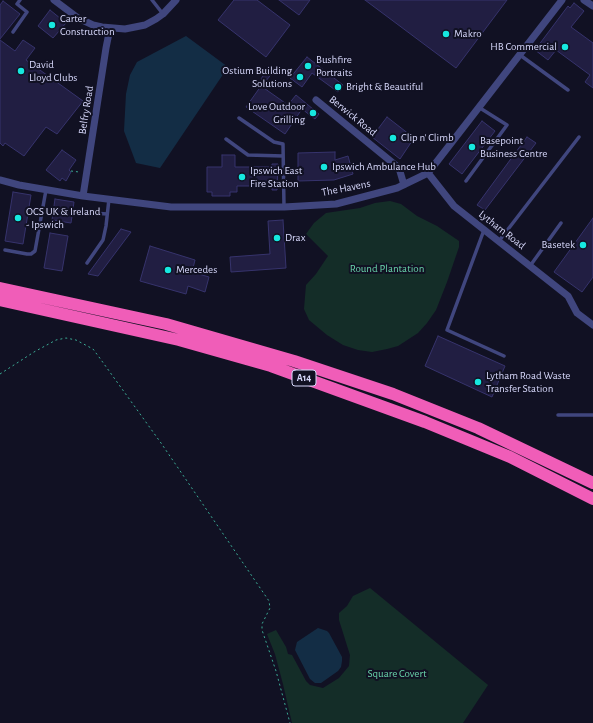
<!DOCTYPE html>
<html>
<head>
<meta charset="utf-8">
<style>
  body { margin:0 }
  canvas { display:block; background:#111123 }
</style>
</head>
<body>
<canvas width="593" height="723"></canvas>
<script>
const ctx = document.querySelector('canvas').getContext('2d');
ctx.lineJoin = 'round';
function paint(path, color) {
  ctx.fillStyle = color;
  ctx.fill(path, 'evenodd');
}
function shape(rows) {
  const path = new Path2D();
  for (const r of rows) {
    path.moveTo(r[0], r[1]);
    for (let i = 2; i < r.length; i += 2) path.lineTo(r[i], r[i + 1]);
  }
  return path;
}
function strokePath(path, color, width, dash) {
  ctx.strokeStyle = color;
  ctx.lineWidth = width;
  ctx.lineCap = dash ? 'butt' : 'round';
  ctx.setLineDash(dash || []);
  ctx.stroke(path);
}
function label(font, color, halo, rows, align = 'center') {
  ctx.font = font + ' "Alegreya Sans",sans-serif';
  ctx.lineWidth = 4;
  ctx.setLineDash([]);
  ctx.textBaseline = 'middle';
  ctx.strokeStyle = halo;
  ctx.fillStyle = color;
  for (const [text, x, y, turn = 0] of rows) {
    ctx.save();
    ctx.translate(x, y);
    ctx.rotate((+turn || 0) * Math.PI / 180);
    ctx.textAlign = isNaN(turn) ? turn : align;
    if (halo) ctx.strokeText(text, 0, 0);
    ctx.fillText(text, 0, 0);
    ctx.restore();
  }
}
paint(shape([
  [390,201,401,204,417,216,437,226,459,241,459,247,447,282,436,310,427,323,418,333,398,346,387,349,372,352,358,350,343,345,327,335,309,320,304,309,306,285,316,274,328,256,306,234,314,223,326,213,360,208,375,203],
  [370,588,488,685,463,723,292,723,283,684,275,654,267,634,276,630,286,647,288,654,292,655,306,681,310,685,323,688,339,678,349,666,350,655,339,620,339,613,347,606,353,596]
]), '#142d28');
paint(shape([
  [186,36,228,67,160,168,136,163,124,131,126,94,130,75,137,62],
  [318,628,327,631,329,633,342,657,342,661,341,667,338,671,321,683,315,683,310,679,295,650,297,642]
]), '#132d45');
const building = shape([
  [234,0,257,0,290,25,266,57,218,20,234,0],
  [279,0,310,0,299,15,279,0],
  [365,0,507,0,456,68,365,0],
  [3,1,20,14,0,39,0,5,3,1],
  [574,3,584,11,571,27,593,43,593,88,585,82,590,75,556,50,548,60,535,50,568,6,570,8,574,3],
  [50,10,66,23,53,38,38,26,50,10],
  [0,40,15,51,23,40,35,48,26,60,83,101,57,134,46,127,24,156,5,143,3,146,0,143,0,40],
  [307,57,343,85,338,92,312,73,302,87,290,78,307,57],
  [269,67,274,71,265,82,261,79,269,67],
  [261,86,288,105,296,95,319,114,315,119,302,109,285,134,246,107,261,86],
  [387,117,414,138,400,159,372,137,387,117],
  [482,121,495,131,462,174,449,164,482,121],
  [527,137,536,143,485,210,477,205,527,137],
  [62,150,76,160,69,170,71,172,66,181,62,178,60,181,46,170,62,150],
  [335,152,335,160,348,156,353,174,334,180,298,181,298,153,335,152],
  [222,155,235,155,235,167,272,167,272,164,278,164,277,190,272,190,272,186,237,186,237,192,230,192,230,196,212,196,212,192,207,192,207,167,222,167,222,155],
  [13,192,31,195,23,244,5,241,13,192],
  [55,199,74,202,71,223,52,220,55,199],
  [593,218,593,277,582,292,554,272,593,218],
  [283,220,286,268,231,272,230,257,270,254,268,221,283,220],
  [121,229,131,232,98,276,88,274,121,229],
  [50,233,68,236,62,271,44,268,50,233],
  [150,246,195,260,192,272,209,277,205,292,188,286,186,294,140,281,150,246],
  [438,336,505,366,492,397,425,366,438,336]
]);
paint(building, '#211e42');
strokePath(building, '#36336c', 1);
strokePath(shape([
  [71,171,79,172],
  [0,374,34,352,56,340,66,338,76,340,93,349,99,357,161,443,269,601,270,608,262,624,262,630,276,671,290,723]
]), '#3bab95', 1, [2, 3]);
strokePath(shape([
  [152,0,163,14],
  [13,32,27,12,17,4,20,0],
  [520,55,568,90],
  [239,118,274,142,283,144,284,207],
  [226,139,248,155,283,156],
  [466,181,507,125,480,108],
  [80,212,107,214],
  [484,230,447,330,504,356],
  [499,241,579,137],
  [5,250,27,254,31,254,35,251,46,190],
  [87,263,103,240,106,226,109,199],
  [530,266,561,223],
  [558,415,593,415]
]), '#40467e', 3.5);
strokePath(shape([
  [54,0,78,18,93,25,102,27,125,29,145,25,156,19,163,14,176,0],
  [584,0,593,6],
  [316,100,399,168,404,185],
  [428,173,454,206,568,296,577,313,593,325],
  [0,180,19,185,83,196,171,207,284,207,336,204,397,188,428,173,562,0],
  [83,196,106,48,110,28]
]), '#40467e', 7);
strokePath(shape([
  [0,288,166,324,294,361,393,394,478,428,593,483],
  [0,300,179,340,271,366,425,422,510,457,593,499]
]), '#f05db8', 12);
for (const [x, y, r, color] of [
  [52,25,4,"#16e8e0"],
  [446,34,4,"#16e8e0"],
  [565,47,4,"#16e8e0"],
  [308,66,4,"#16e8e0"],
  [21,71,4,"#16e8e0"],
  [300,77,4,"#16e8e0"],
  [338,87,4,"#16e8e0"],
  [313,113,4,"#16e8e0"],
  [393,138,4,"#16e8e0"],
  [472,147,4,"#16e8e0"],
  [324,167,4,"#16e8e0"],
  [242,177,4,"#16e8e0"],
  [18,218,4,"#16e8e0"],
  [277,238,4,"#16e8e0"],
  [583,245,4,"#16e8e0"],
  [168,270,4,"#16e8e0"],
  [478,382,4,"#16e8e0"]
]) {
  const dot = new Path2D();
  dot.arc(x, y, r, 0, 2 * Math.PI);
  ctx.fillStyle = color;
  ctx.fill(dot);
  strokePath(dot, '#111123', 1.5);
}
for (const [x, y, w] of [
  [304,378,24]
]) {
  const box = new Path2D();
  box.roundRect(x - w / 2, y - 8, w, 16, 3);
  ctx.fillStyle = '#111123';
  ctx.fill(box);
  strokePath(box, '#d7d8fb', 1);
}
label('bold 10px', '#d7d8fb', null, [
  ["A14",304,378]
]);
label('11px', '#d7d8fb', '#111123', [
  ["Carter",60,19],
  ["Construction",60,32],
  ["Makro",454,34],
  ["HB Commercial",557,47,"right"],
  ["Bushfire",316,60],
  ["Portraits",316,73],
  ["David",29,65],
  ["Lloyd Clubs",29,78],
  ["Ostium Building",292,71,"right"],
  ["Solutions",292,84,"right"],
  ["Bright & Beautiful",346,87],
  ["Love Outdoor",305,107,"right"],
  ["Grilling",305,120,"right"],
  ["Clip n' Climb",401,138],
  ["Basepoint",480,141],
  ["Business Centre",480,154],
  ["Ipswich Ambulance Hub",332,167],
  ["Ipswich East",250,171],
  ["Fire Station",250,184],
  ["OCS UK & Ireland",26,212],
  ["- Ipswich",26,225],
  ["Drax",285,238],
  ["Basetek",575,245,"right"],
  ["Mercedes",176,270],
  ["Lytham Road Waste",486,376],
  ["Transfer Station",486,389]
], 'left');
label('11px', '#d7d8fb', '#111123', [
  ["Belfry Road",86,110,-81],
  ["Berwick Road",353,116,39],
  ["The Havens",346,188,-11],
  ["Lytham Road",502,230,38]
]);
label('11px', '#69d5ab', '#111123', [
  ["Round Plantation",387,269],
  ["Square Covert",397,674]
]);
</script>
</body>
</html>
